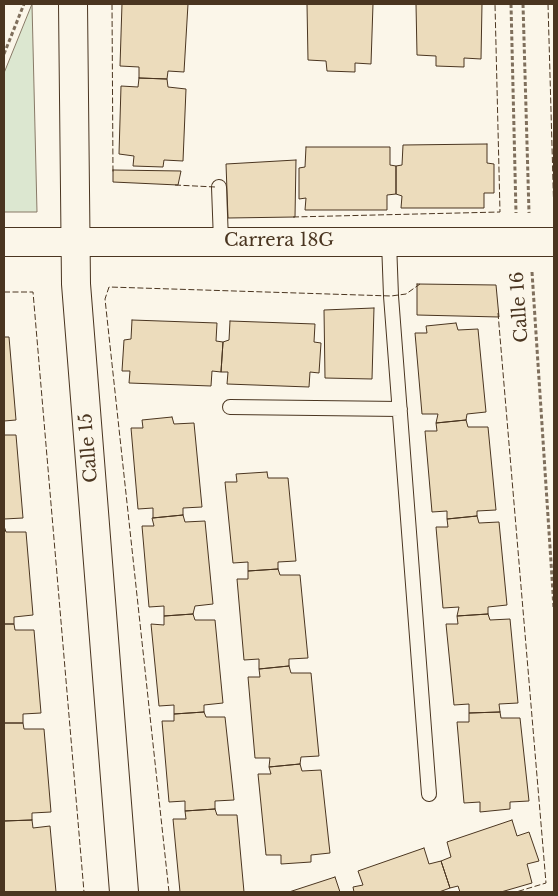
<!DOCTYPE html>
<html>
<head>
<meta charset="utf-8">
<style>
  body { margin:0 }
  #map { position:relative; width:558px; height:896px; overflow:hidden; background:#fbf6e9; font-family:"Libre Baskerville",serif }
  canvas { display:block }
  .frame { position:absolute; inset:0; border:5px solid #4a3520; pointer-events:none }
</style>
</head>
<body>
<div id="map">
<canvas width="558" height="896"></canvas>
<div class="frame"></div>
</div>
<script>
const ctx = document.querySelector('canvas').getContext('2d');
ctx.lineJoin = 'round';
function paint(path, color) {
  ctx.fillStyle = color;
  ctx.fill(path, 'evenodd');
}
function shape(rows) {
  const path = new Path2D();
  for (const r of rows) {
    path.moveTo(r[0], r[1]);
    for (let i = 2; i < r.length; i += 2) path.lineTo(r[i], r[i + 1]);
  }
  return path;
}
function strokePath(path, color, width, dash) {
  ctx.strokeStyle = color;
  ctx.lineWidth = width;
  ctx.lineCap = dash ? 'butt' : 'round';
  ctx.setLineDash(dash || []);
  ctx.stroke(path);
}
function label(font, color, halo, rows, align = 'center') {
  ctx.font = font + ' "Libre Baskerville",serif';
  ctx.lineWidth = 4;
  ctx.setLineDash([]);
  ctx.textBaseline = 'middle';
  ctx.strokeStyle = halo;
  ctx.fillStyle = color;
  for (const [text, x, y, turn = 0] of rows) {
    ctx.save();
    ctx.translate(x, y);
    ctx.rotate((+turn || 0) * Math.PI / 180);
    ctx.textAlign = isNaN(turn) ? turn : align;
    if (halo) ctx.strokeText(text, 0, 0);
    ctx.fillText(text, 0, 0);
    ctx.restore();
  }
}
const green = shape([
  [32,4,37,212,4,212,4,73,32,4]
]);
paint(green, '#dce7d0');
strokePath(green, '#887966', 1);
const building = shape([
  [122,4,188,4,184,72,168,71,167,79,139,78,139,67,120,66,122,4],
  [307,4,373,4,371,64,355,63,355,72,327,71,326,61,308,60,307,4],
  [416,4,482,4,481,59,464,58,464,67,436,66,436,56,417,55,416,4],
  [139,78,167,79,168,87,186,89,183,161,164,160,163,167,133,166,134,156,119,154,121,86,138,87,139,78],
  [487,144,487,163,494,164,494,193,484,193,484,208,401,208,402,196,396,194,396,166,402,165,403,145,487,144],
  [306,147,390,147,390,165,396,166,396,194,387,195,387,210,305,210,306,198,299,199,299,168,305,167,306,147],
  [296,160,295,217,228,218,226,164,296,160],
  [113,170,181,171,178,185,113,182,113,170],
  [417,284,496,285,499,317,417,315,417,284],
  [374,308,372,379,325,378,324,310,374,308],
  [132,320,217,323,216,341,223,342,221,372,212,371,211,386,129,383,130,371,122,371,124,340,131,339,132,320],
  [230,321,315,324,314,342,321,343,319,373,310,372,309,387,227,384,228,372,221,372,223,342,229,340,230,321],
  [456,323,458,330,478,329,486,412,467,414,466,420,436,423,438,414,422,414,415,333,427,333,426,326,456,323],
  [4,337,9,337,16,420,4,421,4,337],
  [172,417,174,424,194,423,202,507,183,508,183,515,153,518,153,508,138,509,131,428,143,428,142,420,172,417],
  [466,420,468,427,488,427,496,510,477,511,477,516,447,519,447,511,432,512,425,431,437,431,436,423,466,420],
  [4,435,16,435,23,518,4,519,4,526,4,435],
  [267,472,268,478,288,478,296,561,278,562,278,569,248,571,248,562,233,563,225,482,237,482,236,474,267,472],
  [183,515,185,522,205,521,213,604,195,606,193,614,164,616,164,606,149,607,142,526,154,526,152,518,183,515],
  [477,516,479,523,499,522,507,605,488,607,488,614,457,616,459,607,443,608,436,527,448,527,447,519,477,516],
  [4,526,6,532,26,532,33,615,14,617,14,624,4,624,4,526],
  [278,569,280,575,300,575,308,658,289,659,289,666,259,669,259,659,244,660,237,579,248,579,248,571,278,569],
  [193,614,195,620,215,620,223,703,204,705,204,712,174,714,174,705,159,706,151,624,164,625,164,616,193,614],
  [488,614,490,620,510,619,518,703,499,704,500,712,469,713,469,704,454,705,446,624,458,624,457,616,488,614],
  [4,624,14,624,15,630,34,630,41,713,23,714,23,723,4,723,4,624],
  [289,666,291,673,311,673,319,756,301,757,300,764,269,767,270,758,255,758,248,677,260,677,259,669,289,666],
  [204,712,206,717,225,717,234,800,215,801,215,809,185,811,185,801,169,802,162,721,174,721,174,714,204,712],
  [500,712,501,718,520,718,529,801,510,802,510,809,480,812,480,802,464,803,457,722,469,722,469,713,500,712],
  [4,723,23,723,24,729,44,729,51,812,32,813,32,820,4,821,4,723],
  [300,764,302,771,321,770,330,853,311,855,311,862,281,864,281,855,266,855,258,774,271,774,269,767,300,764],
  [215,809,217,815,237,815,244,892,180,892,173,819,186,819,185,811,215,809],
  [32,820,33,828,50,826,56,892,4,892,4,821,32,820],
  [512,820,517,836,529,832,539,861,527,864,532,883,501,892,460,892,458,886,450,888,441,861,451,857,447,842,512,820],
  [424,848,429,864,441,861,450,888,439,892,354,892,353,887,363,885,358,871,424,848],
  [335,877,340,892,289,892,335,877]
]);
paint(building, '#ecdcbc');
strokePath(building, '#4a3520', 1);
const lane = shape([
  [219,187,221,241],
  [389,242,391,296,429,794],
  [230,407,400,409]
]);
const street = shape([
  [73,4,76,284,124,892],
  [4,242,554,242]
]);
strokePath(lane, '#4a3520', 16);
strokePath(street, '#4a3520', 30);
strokePath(shape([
  [511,4,516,213],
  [523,4,529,213],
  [4,54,24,4],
  [532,272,554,608]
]), '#7f6f5c', 3, [4, 2.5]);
strokePath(lane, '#fbf6e9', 14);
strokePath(street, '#fbf6e9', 28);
strokePath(shape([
  [112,4,113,174],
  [548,4,554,217],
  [175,185,215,187],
  [293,217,500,212,495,4],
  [4,292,33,292,84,892],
  [498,313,546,883,516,892],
  [169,892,105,299,109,287,391,296,406,294,420,284]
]), '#4a3520', 1, [6, 2.5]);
label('18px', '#4a3520', '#fbf6e9', [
  ["Carrera 18G",279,241],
  ["Calle 16",520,307,-94],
  ["Calle 15",89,448,-95]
]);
</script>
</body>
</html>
